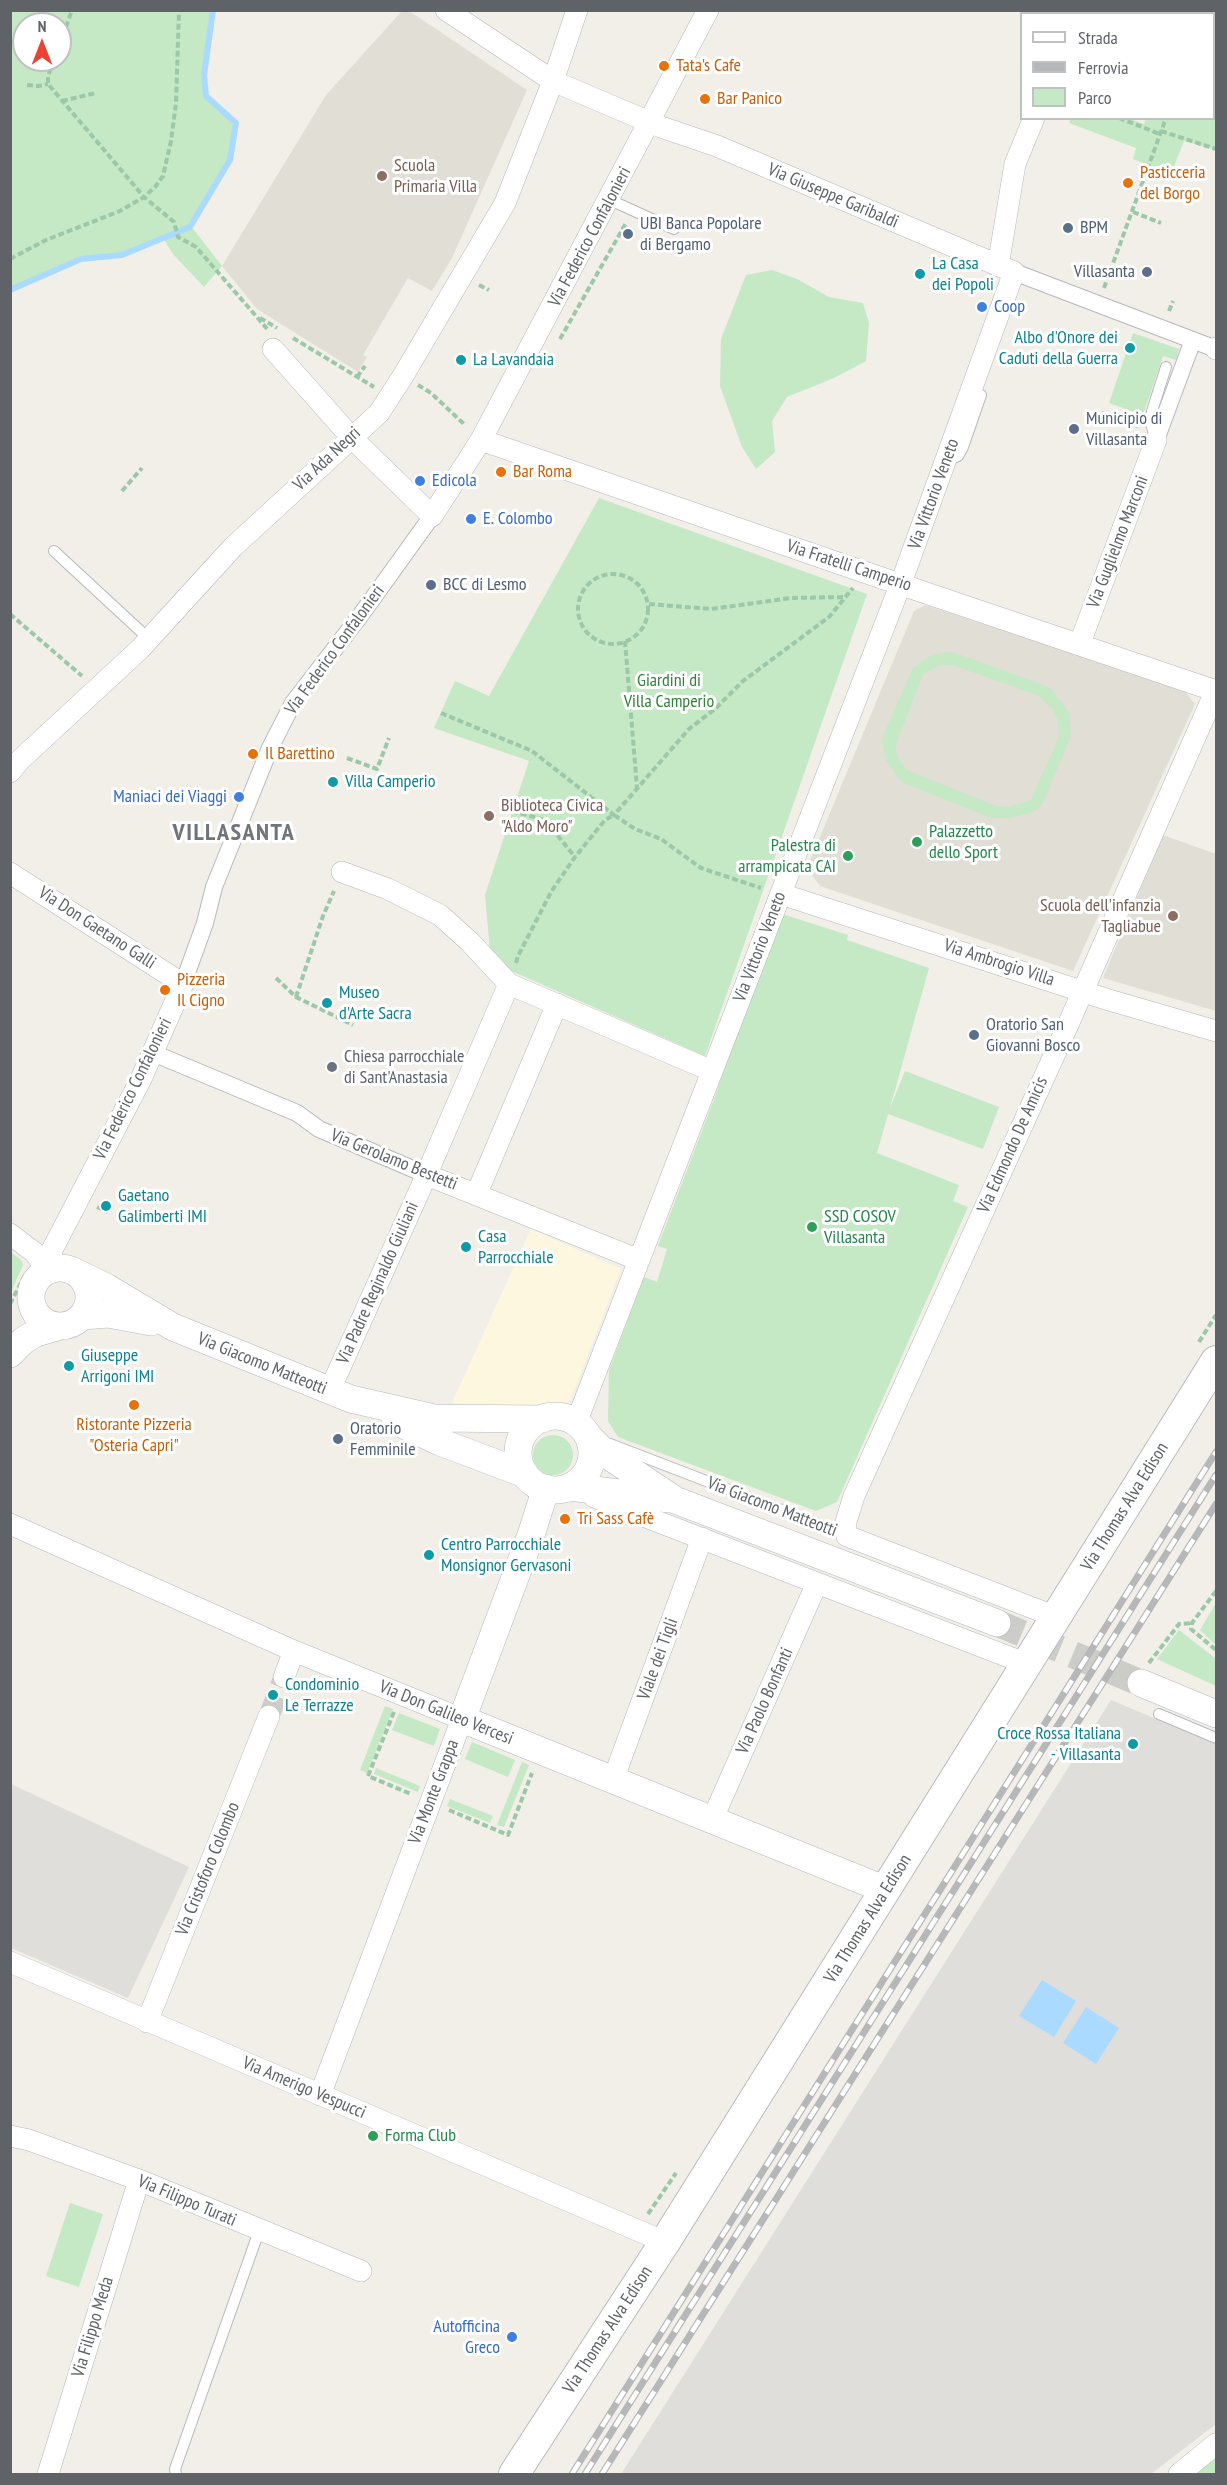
<!DOCTYPE html>
<html>
<head>
<meta charset="utf-8">
<style>
  body { margin:0 }
  #map { position:relative; width:1227px; height:2485px; overflow:hidden; background:#f1efe8; font-family:"PT Sans Narrow",sans-serif }
  canvas { display:block }
  .frame { position:absolute; inset:0; border:12px solid #5f6368; pointer-events:none }
  .legend { position:absolute; left:1020px; top:12px; width:195px; height:108px; box-sizing:border-box; background:#fff; border:2px solid #bfc1c3; margin:0; padding:8px 10px; list-style:none; font-size:18px; color:#5f6368 }
  .legend li { display:flex; align-items:center; gap:12px; height:30px }
  .legend b { width:30px; border:2px solid #bfc1c3 }
  .north { position:absolute; left:12px; top:12px; width:60px; height:60px; box-sizing:border-box; background:#fff; border:2px solid #bfc1c3; border-radius:50%; rotate:0deg; font-size:16px; font-weight:700; line-height:24px; text-align:center; color:#5f6368 }
  .north::after { content:''; display:block; margin:auto; width:21px; height:27px; background:#ea4335; clip-path:polygon(50% 0,100% 100%,50% 72%,0 100%) }
</style>
</head>
<body>
<div id="map">
<canvas width="1227" height="2485"></canvas>
<div class="frame"></div>
<ul class="legend">
<li><b style="height:8px;background:#fff"></b>Strada</li>
<li><b style="height:8px;background:#b6b7b8"></b>Ferrovia</li>
<li><b style="height:16px;background:#c5e8c5"></b>Parco</li>
</ul>
<div class="north">N</div>
</div>
<script>
const ctx = document.querySelector('canvas').getContext('2d');
ctx.lineJoin = 'round';
function paint(path, color) {
  ctx.fillStyle = color;
  ctx.fill(path, 'evenodd');
}
function shape(rows) {
  const path = new Path2D();
  for (const r of rows) {
    if (r.length === 3) {
      path.moveTo(r[0] + r[2], r[1]);
      path.arc(r[0], r[1], r[2], 0, 2 * Math.PI);
      continue;
    }
    path.moveTo(r[0], r[1]);
    for (let i = 2; i < r.length; i += 2) path.lineTo(r[i], r[i + 1]);
  }
  return path;
}
function strokePath(path, color, width, dash) {
  ctx.strokeStyle = color;
  ctx.lineWidth = width;
  ctx.lineCap = dash ? 'butt' : 'round';
  ctx.setLineDash(dash || []);
  ctx.stroke(path);
}
function label(font, color, halo, rows, align = 'center') {
  ctx.font = font + ' "PT Sans Narrow",sans-serif';
  ctx.lineWidth = 6;
  ctx.setLineDash([]);
  ctx.textBaseline = 'middle';
  ctx.strokeStyle = halo;
  ctx.fillStyle = color;
  for (const [text, x, y, turn = 0] of rows) {
    ctx.save();
    ctx.translate(x, y);
    ctx.rotate((+turn || 0) * Math.PI / 180);
    ctx.textAlign = isNaN(turn) ? turn : align;
    if (halo) ctx.strokeText(text, 0, 0);
    ctx.fillText(text, 0, 0);
    ctx.restore();
  }
}
paint(shape([
  [531,1229,621,1269,568,1406,551,1404,525,1408,476,1409,452,1403]
]), '#fef7e0');
paint(shape([
  [1111,1700,1216,1744,1216,2424,1151,2474,621,2474],
  [11,1784,189,1867,128,1998,11,1948]
]), '#e0deda');
paint(shape([
  [402,11,409,11,527,90,452,258,432,291,408,278,363,355,367,357,358,372,257,309,222,266,326,95],
  [925,605,1183,689,1195,704,1073,971,820,886,807,868,914,611],
  [1163,835,1216,854,1216,1011,1103,978]
]), '#e1ded6');
paint(shape([
  [11,10,213,11,204,75,206,96,236,123,230,160,191,226,222,266,204,287,173,254,163,238,122,255,81,259,11,290],
  [24,24,60,24,60,60,24,60],
  [1170,11,1216,11,1216,150,1184,141,1171,174,1133,159,1136,148,1069,123,1071,118,1130,119,1144,124,1146,119,1214,118,1214,14,1169,13],
  [772,270,797,279,829,297,863,303,869,323,866,361,834,378,787,397,772,421,775,452,756,469,742,447,720,386,721,339,746,275],
  [1133,333,1179,349,1176,360,1163,356,1143,415,1109,403],
  [599,498,867,594,705,1056,491,962,485,895,529,761,434,728,455,681,489,696],
  [945,652,955,653,1047,686,1055,693,1069,713,1071,736,1043,803,1033,812,1010,818,991,818,906,784,898,778,886,760,882,742,884,734,913,668,928,657],
  [939,665,953,665,1039,696,1051,707,1058,719,1059,737,1031,800,1008,807,996,806,907,770,901,763,896,752,896,744,923,675],
  [776,912,848,935,847,940,929,968,890,1108,905,1071,999,1107,983,1149,888,1114,877,1153,959,1185,953,1201,968,1207,837,1502,816,1511,618,1437,608,1421,609,1370,644,1277,657,1282,667,1249,658,1246,716,1094],
  [11,1252,22,1261,23,1265,11,1292],
  [553,1455,20],
  [1216,1603,1216,1645,1200,1630],
  [1179,1630,1216,1659,1216,1686,1157,1659],
  [385,1706,393,1709,367,1773,360,1770],
  [399,1713,440,1729,434,1746,392,1730],
  [472,1742,515,1760,508,1777,465,1759],
  [522,1762,529,1765,504,1827,497,1825],
  [376,1768,420,1786,418,1792,374,1774],
  [450,1799,493,1816,490,1823,447,1806],
  [70,2203,103,2214,79,2287,46,2276],
  [1216,2457,1216,2474,1194,2474]
]), '#c5e8c5');
paint(shape([
  [1042,1980,1076,2001,1054,2037,1019,2016],
  [1086,2007,1119,2028,1096,2064,1063,2043]
]), '#aadaff');
strokePath(shape([
  [10,290,81,259,122,255,190,227,230,160,236,123,206,96,204,75,213,10]
]), '#aadaff', 6);
strokePath(shape([
  [269,1716,284,1677]
]), '#ccccc8', 21, [21, 10]);
strokePath(shape([
  [997,1623,1141,1683]
]), '#ccccc8', 27, [27, 14]);
const service = shape([
  [610,200,674,229],
  [1156,440,1151,424,1152,411,1166,367],
  [949,460,958,456,963,447,981,395],
  [54,551,149,639],
  [610,1444,847,1535],
  [1159,1714,1216,1738],
  [176,2474,175,2469,259,2231]
]);
const pedestrian = shape([
  [1014,272,1216,349],
  [1156,440,1193,340],
  [183,984,205,923,214,887,270,748,293,703,360,616,432,516],
  [153,1053,297,1113,319,1129,427,1175]
]);
const minor = shape([
  [446,10,553,81,661,127,717,146,1014,272,901,583,576,1423],
  [1077,14,1078,10],
  [998,266,1015,164,1034,118],
  [1216,348,1216,349],
  [273,349,351,437,432,516,481,440,708,10],
  [481,440,864,572,1216,691],
  [1080,643,1156,440],
  [10,772,20,760,140,649,233,547,379,413,403,376,505,203,553,81,577,10],
  [342,872,388,889,440,915,470,942,509,984],
  [10,873,183,984,141,1079,52,1250,48,1271],
  [781,894,1109,1000,1216,1031],
  [427,1175,639,1260],
  [477,1193,557,1004],
  [10,1234,35,1253,48,1271],
  [329,1392,422,1185,509,984,712,1071],
  [594,1497,1027,1664],
  [10,1524,294,1651,462,1719,320,2095],
  [1056,1617,847,1536,845,1525,854,1496,1067,1027,1216,690],
  [284,1677,294,1651],
  [613,1780,702,1538],
  [712,1820,817,1583],
  [10,1962,665,2242],
  [147,2022,269,1716],
  [10,2136,29,2140,139,2180,361,2271],
  [48,2474,139,2180],
  [1179,2474,1216,2444]
]);
const tertiary = shape([
  [60,1297,29],
  [73,1271,106,1287,173,1327,351,1399,434,1418,542,1419],
  [82,1316,108,1314,151,1322],
  [10,1354,24,1340,36,1333,60,1326],
  [555,1453,37],
  [395,1421,440,1442,525,1474],
  [588,1436,606,1454,675,1500,997,1623],
  [569,1487,669,1499],
  [546,1488,531,1535,462,1719,886,1890],
  [1141,1683,1216,1714]
]);
const secondary = shape([
  [514,2474,665,2242,1216,1361]
]);
strokePath(service, '#b5b8bc', 12);
strokePath(pedestrian, '#b5b8bc', 18);
strokePath(minor, '#b5b8bc', 22);
strokePath(tertiary, '#b5b8bc', 28);
strokePath(secondary, '#b6babf', 32);
strokePath(shape([
  [60,44,72,10],
  [1214,56,1216,54],
  [54,60,48,76,48,84,144,197,174,222,178,237,196,247,269,331],
  [27,85,38,86,48,84],
  [62,101,96,93],
  [1119,118,1160,134],
  [1161,131,1216,149],
  [1133,212,1161,223],
  [1215,242,1216,242],
  [10,259,46,240,120,211,144,197,155,187,163,176,171,141,176,103,179,10],
  [479,285,489,290],
  [1104,288,1166,118],
  [1169,311,1173,301],
  [260,318,277,328],
  [293,338,374,387],
  [560,339,626,223],
  [357,377,365,366],
  [418,385,431,393,465,425],
  [1101,413,1138,426],
  [122,491,142,468],
  [613,609,35],
  [649,604,711,609,791,598,845,597],
  [10,614,82,676],
  [625,641,637,788],
  [441,713,532,751,614,815,689,729,715,709,743,681,829,617,853,588],
  [347,758,377,769,389,738],
  [512,811,545,820,575,857],
  [516,963,518,956,551,892,575,857,605,820,614,815,635,829,661,839,701,868,761,888],
  [276,978,296,997,353,1025],
  [296,997,323,916,334,891],
  [97,1207,108,1212],
  [10,1304,25,1275],
  [1199,1342,1216,1315],
  [1216,1591,1192,1623,1191,1629,1216,1650],
  [1149,1663,1179,1624,1192,1623],
  [394,1712,368,1776,411,1794],
  [449,1810,508,1835,532,1773],
  [648,2214,676,2173]
]), '#9cc7a9', 4, [6, 3]);
strokePath(service, '#fff', 10);
strokePath(pedestrian, '#fff', 16);
strokePath(minor, '#fff', 21);
strokePath(tertiary, '#fff', 27);
strokePath(secondary, '#fff', 30);
const rail = shape([
  [572,2474,1216,1452],
  [585,2474,1216,1475],
  [602,2474,1216,1504]
]);
strokePath(rail, '#b6b7b8', 7);
strokePath(rail, '#fff', 4.5, [14]);
for (const [x, y, r, color] of [
  [664,66,6,"#e8710a"],
  [705,99,6,"#e8710a"],
  [382,176,6,"#8d6e63"],
  [1128,183,6,"#e8710a"],
  [1068,228,6,"#5c6f8a"],
  [628,234,6,"#5c6f8a"],
  [1147,272,6,"#5c6f8a"],
  [920,274,6,"#0f9aa8"],
  [982,307,6,"#3f7fe0"],
  [1130,348,6,"#0f9aa8"],
  [461,360,6,"#0f9aa8"],
  [1074,429,6,"#5c6f8a"],
  [501,472,6,"#e8710a"],
  [420,481,6,"#3f7fe0"],
  [471,519,6,"#3f7fe0"],
  [431,585,6,"#5c6f8a"],
  [253,754,6,"#e8710a"],
  [333,782,6,"#0f9aa8"],
  [239,797,6,"#3f7fe0"],
  [489,816,6,"#8d6e63"],
  [917,842,6,"#2e9e5b"],
  [848,856,6,"#2e9e5b"],
  [1173,916,6,"#8d6e63"],
  [165,990,6,"#e8710a"],
  [327,1003,6,"#0f9aa8"],
  [974,1035,6,"#5c6f8a"],
  [332,1067,6,"#6b7280"],
  [106,1206,6,"#0f9aa8"],
  [812,1227,6,"#2e9e5b"],
  [466,1247,6,"#0f9aa8"],
  [69,1366,6,"#0f9aa8"],
  [134,1405,6,"#e8710a"],
  [338,1439,6,"#5c6f8a"],
  [565,1519,6,"#e8710a"],
  [429,1555,6,"#0f9aa8"],
  [273,1695,6,"#0f9aa8"],
  [1133,1744,6,"#0f9aa8"],
  [373,2136,6,"#2e9e5b"],
  [512,2337,6,"#3f7fe0"]
]) {
  const dot = new Path2D();
  dot.arc(x, y, r, 0, 2 * Math.PI);
  ctx.fillStyle = color;
  ctx.fill(dot);
  strokePath(dot, '#fff', 2);
}
label('18px', '#c56008', '#fff', [
  ["Tata's Cafe",676,66],
  ["Bar Panico",717,99],
  ["Pasticceria",1140,173],
  ["del Borgo",1140,194],
  ["Bar Roma",513,472],
  ["Il Barettino",265,754],
  ["Pizzeria",177,980],
  ["Il Cigno",177,1001],
  ["Ristorante Pizzeria",134,1425,"center"],
  ["\"Osteria Capri\"",134,1446,"center"],
  ["Tri Sass Cafè",577,1519]
], 'left');
label('18px', '#785e54', '#fff', [
  ["Scuola",394,166],
  ["Primaria Villa",394,187],
  ["Biblioteca Civica",501,806],
  ["\"Aldo Moro\"",501,827],
  ["Scuola dell'infanzia",1161,906,"right"],
  ["Tagliabue",1161,927,"right"]
], 'left');
label('18px', '#5f6368', '#fff', [
  ["Via Giuseppe Garibaldi",833,196,23],
  ["Via Federico Confalonieri",590,237,-62],
  ["Via Ada Negri",327,459,-43],
  ["Via Vittorio Veneto",934,494,-70],
  ["Via Guglielmo Marconi",1118,542,-69],
  ["Via Fratelli Camperio",849,566,18],
  ["Via Federico Confalonieri",335,650,-54],
  ["Via Don Gaetano Galli",97,928,33],
  ["Via Vittorio Veneto",760,947,-69],
  ["Via Ambrogio Villa",999,963,18],
  ["Via Federico Confalonieri",133,1089,-64],
  ["Via Edmondo De Amicis",1013,1145,-66],
  ["Via Gerolamo Bestetti",394,1160,22],
  ["Via Padre Reginaldo Giuliani",378,1283,-66],
  ["Via Giacomo Matteotti",262,1364,22],
  ["Via Giacomo Matteotti",772,1507,21],
  ["Via Thomas Alva Edison",1125,1507,-58],
  ["Viale dei Tigli",658,1659,-70],
  ["Via Paolo Bonfanti",765,1701,-66],
  ["Via Don Galileo Vercesi",446,1713,22],
  ["Via Monte Grappa",434,1792,-69],
  ["Via Cristoforo Colombo",208,1869,-68],
  ["Via Thomas Alva Edison",868,1919,-58],
  ["Via Amerigo Vespucci",304,2088,23],
  ["Via Filippo Turati",187,2201,23],
  ["Via Filippo Meda",93,2327,-73],
  ["Via Thomas Alva Edison",608,2330,-57]
]);
label('18px', '#4e5e75', '#fff', [
  ["UBI Banca Popolare",640,224],
  ["di Bergamo",640,245],
  ["BPM",1080,228],
  ["Villasanta",1135,272,"right"],
  ["Municipio di",1086,419],
  ["Villasanta",1086,440],
  ["BCC di Lesmo",443,585],
  ["Oratorio San",986,1025],
  ["Giovanni Bosco",986,1046],
  ["Oratorio",350,1429],
  ["Femminile",350,1450]
], 'left');
label('18px', '#0d838f', '#fff', [
  ["La Casa",932,264],
  ["dei Popoli",932,285],
  ["Albo d'Onore dei",1118,338,"right"],
  ["Caduti della Guerra",1118,359,"right"],
  ["La Lavandaia",473,360],
  ["Villa Camperio",345,782],
  ["Museo",339,993],
  ["d'Arte Sacra",339,1014],
  ["Gaetano",118,1196],
  ["Galimberti IMI",118,1217],
  ["Casa",478,1237],
  ["Parrocchiale",478,1258],
  ["Giuseppe",81,1356],
  ["Arrigoni IMI",81,1377],
  ["Centro Parrocchiale",441,1545],
  ["Monsignor Gervasoni",441,1566],
  ["Condominio",285,1685],
  ["Le Terrazze",285,1706],
  ["Croce Rossa Italiana",1121,1734,"right"],
  ["- Villasanta",1121,1755,"right"]
], 'left');
label('18px', '#366cbe', '#fff', [
  ["Coop",994,307],
  ["Edicola",432,481],
  ["E. Colombo",483,519],
  ["Maniaci dei Viaggi",227,797,"right"],
  ["Autofficina",500,2327,"right"],
  ["Greco",500,2348,"right"]
], 'left');
label('18px', '#348238', '#fff', [
  ["Giardini di",669,681],
  ["Villa Camperio",669,702]
]);
label('18px', '#27864d', '#fff', [
  ["Palazzetto",929,832],
  ["dello Sport",929,853],
  ["Palestra di",836,846,"right"],
  ["arrampicata CAI",836,867,"right"],
  ["SSD COSOV",824,1217],
  ["Villasanta",824,1238],
  ["Forma Club",385,2136]
], 'left');
label('18px', '#5b616d', '#fff', [
  ["Chiesa parrocchiale",344,1057],
  ["di Sant'Anastasia",344,1078]
], 'left');
ctx.letterSpacing = '1.5px';
label('bold 24px', '#70757a', '#fff', [
  ["VILLASANTA",234,833]
]);
ctx.letterSpacing = '0px';
</script>
</body>
</html>
